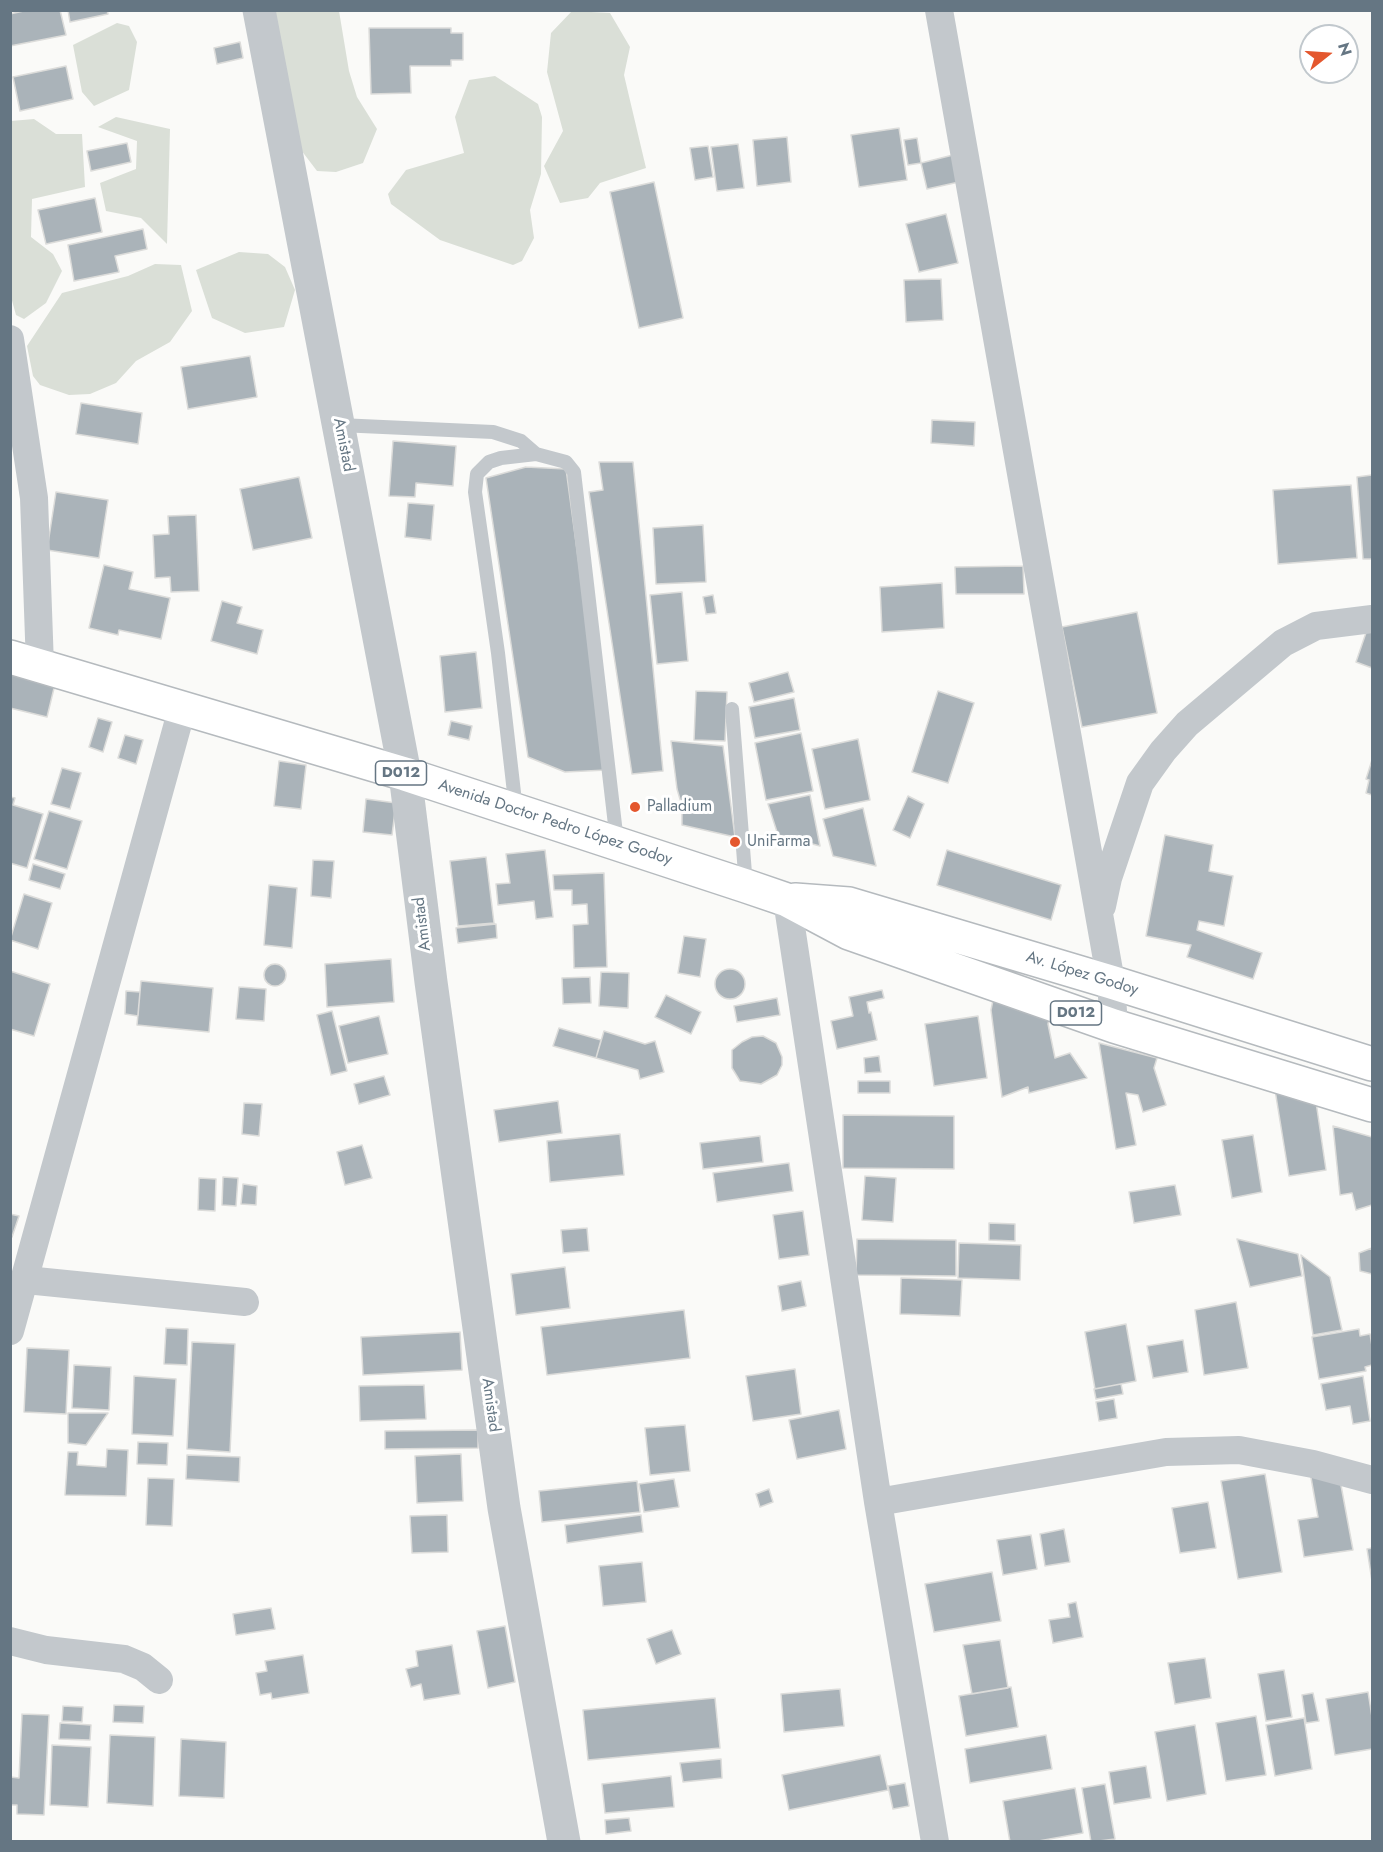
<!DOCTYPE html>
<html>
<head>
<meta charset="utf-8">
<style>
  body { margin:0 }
  #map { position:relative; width:1383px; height:1852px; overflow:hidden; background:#fafaf8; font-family:Jost,sans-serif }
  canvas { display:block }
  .frame { position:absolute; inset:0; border:12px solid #657683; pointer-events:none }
  .north { position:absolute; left:1299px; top:24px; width:60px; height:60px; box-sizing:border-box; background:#fff; border:2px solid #c1c8cd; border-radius:50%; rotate:73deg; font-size:16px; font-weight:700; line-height:24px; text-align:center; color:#657683 }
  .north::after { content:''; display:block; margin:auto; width:21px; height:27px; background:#e4572e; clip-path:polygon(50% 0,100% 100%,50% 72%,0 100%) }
</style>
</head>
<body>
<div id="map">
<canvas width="1383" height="1852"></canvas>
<div class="frame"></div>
<div class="north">N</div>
</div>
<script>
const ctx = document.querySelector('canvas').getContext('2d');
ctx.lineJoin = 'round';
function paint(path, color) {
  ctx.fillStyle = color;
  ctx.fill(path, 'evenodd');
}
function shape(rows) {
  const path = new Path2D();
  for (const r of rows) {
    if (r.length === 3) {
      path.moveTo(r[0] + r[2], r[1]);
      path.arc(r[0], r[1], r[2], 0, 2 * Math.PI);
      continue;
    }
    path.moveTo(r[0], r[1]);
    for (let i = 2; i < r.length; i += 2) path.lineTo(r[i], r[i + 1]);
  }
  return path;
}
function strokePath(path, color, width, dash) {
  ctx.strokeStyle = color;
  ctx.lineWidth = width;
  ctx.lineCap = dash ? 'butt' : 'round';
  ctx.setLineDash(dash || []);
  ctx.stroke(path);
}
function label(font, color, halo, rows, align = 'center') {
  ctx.font = font + ' Jost,sans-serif';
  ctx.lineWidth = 6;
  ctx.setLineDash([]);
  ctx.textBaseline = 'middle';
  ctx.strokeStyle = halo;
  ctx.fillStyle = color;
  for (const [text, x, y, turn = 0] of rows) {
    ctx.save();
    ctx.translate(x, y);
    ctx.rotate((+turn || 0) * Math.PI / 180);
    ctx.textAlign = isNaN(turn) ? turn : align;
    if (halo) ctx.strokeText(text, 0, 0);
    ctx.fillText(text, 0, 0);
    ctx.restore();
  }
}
paint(shape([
  [266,11,339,11,349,71,357,97,377,129,363,163,336,172,317,171,298,146],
  [572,11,610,13,630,47,624,75,646,168,600,183,588,198,560,203,544,166,563,131,547,72,551,33],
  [117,23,129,26,137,42,129,90,94,106,82,92,73,45],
  [495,76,538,104,542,117,541,174,530,210,534,238,522,261,513,265,440,240,391,204,388,194,406,170,464,153,455,117,469,80],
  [116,117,170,129,167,244,141,218,106,211,100,183,136,169,137,141,98,127],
  [34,119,56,134,82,134,85,187,32,199,31,237,53,254,62,271,46,303,24,319,16,315,11,297,11,121],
  [239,252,268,254,285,267,295,290,284,327,245,333,212,318,196,270],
  [155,264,181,265,192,311,170,342,136,361,116,383,90,394,69,395,40,385,33,376,27,346,62,293,128,276]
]), '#dadfd7');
const building = shape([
  [28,10,60,10,66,35,10,46,10,14,28,10],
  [68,10,107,10,108,14,70,22,68,10],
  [369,28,451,28,451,33,463,33,463,60,451,60,451,66,410,66,411,93,371,94,369,28],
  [240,42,243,58,217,64,214,48,240,42],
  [66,66,73,99,20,111,13,77,66,66],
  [899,128,907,180,859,187,851,135,899,128],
  [787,137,791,182,757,186,753,140,787,137],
  [917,138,921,163,908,165,904,140,917,138],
  [127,143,131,162,91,171,87,151,127,143],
  [738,144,744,188,717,191,711,147,738,144],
  [708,146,713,177,695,180,690,148,708,146],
  [953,155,959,182,927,189,921,163,953,155],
  [654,182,683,318,639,328,610,192,654,182],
  [95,198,102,232,46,244,38,210,95,198],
  [946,214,958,263,919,272,906,224,946,214],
  [143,229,147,249,115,256,119,272,74,281,68,245,143,229],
  [941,279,943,320,906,322,904,280,941,279],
  [250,356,257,397,188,409,181,367,250,356],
  [81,403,142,413,138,444,76,434,81,403],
  [932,420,975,422,974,446,931,443,932,420],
  [393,441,456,446,453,486,416,483,415,497,389,496,393,441],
  [599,462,633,462,663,771,632,774,589,492,603,490,599,462],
  [526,467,566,469,607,770,565,772,528,757,486,478,526,467],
  [1372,475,1372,559,1363,559,1357,477,1372,475],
  [299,477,312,538,253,550,240,489,299,477],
  [1351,485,1357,558,1278,564,1273,490,1351,485],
  [56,492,108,500,99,558,47,550,56,492],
  [408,503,434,505,431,540,405,537,408,503],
  [196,515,199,591,171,592,170,577,155,578,153,535,169,534,168,516,196,515],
  [703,525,706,582,656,584,653,528,703,525],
  [104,565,133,572,129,589,170,598,161,639,119,630,118,635,89,628,104,565],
  [1023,566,1024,594,956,594,955,567,1023,566],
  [942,583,944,628,882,632,880,587,942,583],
  [682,592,688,661,657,664,650,595,682,592],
  [713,595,716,613,706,614,703,597,713,595],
  [222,601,242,607,237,623,263,630,257,654,211,641,222,601],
  [1137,612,1157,713,1082,727,1062,627,1137,612],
  [1370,621,1372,621,1372,668,1356,662,1370,621],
  [476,652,482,708,445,712,440,656,476,652],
  [10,669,56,680,47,717,10,708,10,669],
  [788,672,794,692,754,702,749,683,788,672],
  [696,691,727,692,725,741,694,740,696,691],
  [938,691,974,703,948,783,912,772,938,691],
  [794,698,800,730,755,738,749,707,794,698],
  [98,718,112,722,103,752,89,747,98,718],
  [451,721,472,726,469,740,448,735,451,721],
  [801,733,813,791,766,800,755,743,801,733],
  [125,735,143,740,136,764,118,758,125,735],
  [858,739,870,800,825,809,812,749,858,739],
  [671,741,723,746,735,837,682,825,682,806,677,789,671,741],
  [1372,760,1372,795,1366,793,1369,780,1366,779,1372,760],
  [279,761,306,765,301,809,274,806,279,761],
  [62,768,81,773,70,809,51,804,62,768],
  [810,795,820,846,778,835,768,804,810,795],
  [908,796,924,804,910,838,893,830,908,796],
  [10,797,15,798,13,805,43,814,27,868,10,863,10,797],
  [366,799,396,803,392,835,363,832,366,799],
  [863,808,876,866,833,856,823,819,863,808],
  [49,811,82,821,67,869,34,859,49,811],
  [1165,835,1213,845,1209,871,1233,876,1224,926,1199,921,1197,930,1262,953,1253,979,1187,957,1191,945,1146,936,1165,835],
  [545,850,553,917,536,919,534,901,498,905,496,884,510,883,506,854,545,850],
  [947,850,1061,885,1051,920,937,885,947,850],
  [486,857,494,923,458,926,450,861,486,857],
  [313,860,334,861,331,898,311,896,313,860],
  [33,864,65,874,60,889,29,880,33,864],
  [604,873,607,967,574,968,573,925,588,924,587,904,572,905,572,890,554,890,553,875,604,873],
  [269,885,297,888,292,948,264,945,269,885],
  [24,894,52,903,38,949,10,940,24,894],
  [496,924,497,938,458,943,456,928,496,924],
  [684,936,706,939,700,977,678,973,684,936],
  [391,959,394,1002,327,1007,325,964,391,959],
  [275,975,11],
  [730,984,15],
  [10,971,50,984,34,1036,10,1029,10,971],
  [601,972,629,973,628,1008,599,1006,601,972],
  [590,977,591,1003,563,1004,562,978,590,977],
  [141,981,213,988,209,1032,137,1025,141,981],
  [239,987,266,989,264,1021,236,1019,239,987],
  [882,990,884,998,867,1002,869,1013,871,1012,877,1040,837,1049,831,1021,853,1016,849,997,882,990],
  [126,991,140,992,138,1016,125,1014,126,991],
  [666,995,701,1012,691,1034,655,1017,666,995],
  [994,995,1052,1008,1048,1024,1055,1058,1070,1053,1087,1078,1029,1093,1028,1087,1002,1097,991,1010,994,995],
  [777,998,780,1015,737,1022,734,1006,777,998],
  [332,1011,347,1071,331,1075,317,1015,332,1011],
  [379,1016,388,1054,348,1063,339,1026,379,1016],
  [978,1016,987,1078,934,1086,925,1024,978,1016],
  [559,1028,601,1040,596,1058,553,1046,559,1028],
  [604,1031,645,1044,655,1041,664,1072,640,1079,638,1070,596,1058,604,1031],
  [763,1036,776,1043,782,1057,782,1065,777,1075,761,1084,740,1081,732,1068,732,1050,742,1042,752,1037,763,1036],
  [1099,1043,1157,1058,1154,1068,1166,1105,1143,1112,1138,1095,1126,1093,1136,1145,1116,1149,1099,1043],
  [879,1056,881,1072,865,1073,864,1058,879,1056],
  [384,1076,390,1095,359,1104,354,1084,384,1076],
  [858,1081,890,1081,890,1093,858,1093,858,1081],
  [1275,1090,1316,1102,1326,1170,1289,1176,1275,1090],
  [558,1101,562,1133,499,1142,494,1110,558,1101],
  [244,1103,262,1104,259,1136,242,1134,244,1103],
  [843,1115,954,1116,954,1169,843,1168,843,1115],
  [1333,1126,1372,1137,1372,1205,1356,1210,1352,1193,1340,1195,1333,1126],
  [620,1134,624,1175,550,1182,547,1141,620,1134],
  [1253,1135,1262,1192,1232,1198,1222,1140,1253,1135],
  [760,1136,763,1162,703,1169,700,1143,760,1136],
  [362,1145,372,1178,345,1185,337,1152,362,1145],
  [789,1163,793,1191,717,1202,713,1173,789,1163],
  [865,1176,896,1178,893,1222,862,1220,865,1176],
  [223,1177,238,1178,236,1206,222,1205,223,1177],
  [199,1178,216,1179,215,1211,198,1210,199,1178],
  [243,1184,257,1186,256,1205,241,1204,243,1184],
  [1175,1185,1181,1215,1134,1223,1129,1192,1175,1185],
  [803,1211,809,1255,779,1259,773,1215,803,1211],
  [10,1214,19,1216,12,1237,10,1237,10,1214],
  [989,1223,1015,1224,1015,1241,989,1240,989,1223],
  [587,1228,589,1251,563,1253,561,1230,587,1228],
  [857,1239,956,1240,956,1276,856,1275,857,1239],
  [1237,1239,1298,1254,1302,1276,1250,1287,1237,1239],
  [959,1243,1021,1245,1020,1280,958,1278,959,1243],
  [1372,1248,1372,1274,1360,1271,1359,1253,1372,1248],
  [1301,1255,1330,1277,1342,1330,1313,1335,1301,1255],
  [565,1267,570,1308,516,1315,511,1274,565,1267],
  [901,1278,962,1280,960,1316,900,1314,901,1278],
  [801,1281,806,1306,782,1311,778,1286,801,1281],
  [1236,1302,1248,1368,1204,1375,1195,1310,1236,1302],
  [684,1310,690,1358,547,1375,541,1327,684,1310],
  [1126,1324,1136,1381,1095,1389,1085,1332,1126,1324],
  [166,1328,188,1329,187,1365,164,1364,166,1328],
  [1359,1329,1360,1336,1370,1334,1372,1346,1372,1365,1365,1367,1366,1371,1319,1379,1312,1337,1359,1329],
  [460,1332,462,1370,363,1375,361,1337,460,1332],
  [1183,1340,1188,1372,1153,1378,1147,1346,1183,1340],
  [192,1342,235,1344,230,1452,187,1449,192,1342],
  [27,1348,69,1350,66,1414,24,1412,27,1348],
  [74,1365,111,1367,109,1410,72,1408,74,1365],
  [795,1369,801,1414,753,1421,746,1376,795,1369],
  [134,1376,176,1379,173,1436,132,1434,134,1376],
  [1363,1376,1370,1421,1353,1424,1350,1406,1326,1410,1321,1384,1363,1376],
  [1121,1384,1123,1394,1096,1399,1094,1389,1121,1384],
  [424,1385,426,1419,360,1421,359,1386,424,1385],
  [1114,1399,1117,1418,1099,1421,1096,1402,1114,1399],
  [839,1410,846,1449,797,1459,789,1420,839,1410],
  [68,1413,108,1413,86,1445,68,1443,68,1413],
  [685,1425,690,1471,650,1475,645,1428,685,1425],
  [478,1430,478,1448,385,1449,385,1431,478,1430],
  [138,1442,168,1443,167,1465,137,1464,138,1442],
  [107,1449,128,1450,126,1496,65,1495,68,1452,78,1452,77,1465,106,1467,107,1449],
  [461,1454,463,1501,417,1503,415,1456,461,1454],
  [187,1455,240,1457,239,1482,186,1479,187,1455],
  [1310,1472,1340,1480,1353,1550,1304,1557,1298,1520,1318,1517,1310,1472],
  [1265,1474,1282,1572,1238,1579,1221,1481,1265,1474],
  [148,1478,174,1479,172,1526,146,1525,148,1478],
  [674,1479,679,1507,644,1512,639,1484,674,1479],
  [637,1481,640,1512,542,1522,539,1491,637,1481],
  [769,1489,773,1502,760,1507,756,1494,769,1489],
  [1208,1502,1216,1548,1180,1553,1172,1508,1208,1502],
  [447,1515,448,1552,412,1553,410,1516,447,1515],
  [641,1515,643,1532,567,1543,565,1525,641,1515],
  [1064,1529,1070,1562,1045,1566,1040,1534,1064,1529],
  [1031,1535,1037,1569,1003,1575,997,1540,1031,1535],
  [1372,1548,1372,1581,1367,1549,1372,1548],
  [642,1562,646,1602,603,1606,599,1566,642,1562],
  [992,1572,1001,1621,934,1632,925,1584,992,1572],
  [1076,1602,1083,1637,1053,1643,1049,1620,1070,1617,1068,1604,1076,1602],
  [271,1608,275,1629,236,1635,233,1614,271,1608],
  [505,1626,515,1682,488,1688,477,1631,505,1626],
  [672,1630,681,1654,656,1664,647,1639,672,1630],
  [1000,1640,1008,1688,972,1694,963,1645,1000,1640],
  [452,1645,460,1694,424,1700,421,1684,411,1687,406,1669,418,1666,416,1651,452,1645],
  [303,1655,309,1693,272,1699,271,1693,260,1695,256,1673,267,1671,265,1661,303,1655],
  [1205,1658,1211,1698,1175,1704,1168,1663,1205,1658],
  [1284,1670,1292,1717,1266,1721,1258,1674,1284,1670],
  [1011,1687,1018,1727,966,1736,959,1696,1011,1687],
  [840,1689,844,1726,784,1732,781,1694,840,1689],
  [1368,1692,1372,1717,1372,1749,1335,1755,1326,1699,1368,1692],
  [1313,1693,1319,1721,1306,1723,1302,1695,1313,1693],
  [715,1698,720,1748,588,1760,583,1710,715,1698],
  [114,1705,144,1706,143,1723,113,1722,114,1705],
  [63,1706,83,1707,82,1722,62,1721,63,1706],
  [22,1714,49,1715,44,1815,17,1814,17,1805,10,1805,10,1777,19,1778,22,1714],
  [1256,1716,1266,1775,1226,1781,1216,1723,1256,1716],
  [1304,1718,1312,1769,1275,1776,1266,1725,1304,1718],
  [60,1723,91,1725,90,1740,59,1739,60,1723],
  [1195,1725,1206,1794,1167,1801,1155,1732,1195,1725],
  [110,1735,155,1737,153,1806,107,1803,110,1735],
  [1046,1735,1052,1769,970,1783,965,1749,1046,1735],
  [181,1739,226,1742,224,1798,179,1796,181,1739],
  [52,1745,91,1747,88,1807,50,1805,52,1745],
  [880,1755,888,1790,789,1810,782,1775,880,1755],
  [721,1759,722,1778,683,1782,680,1763,721,1759],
  [1146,1766,1151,1798,1114,1804,1109,1772,1146,1766],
  [671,1776,674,1807,605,1813,602,1784,671,1776],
  [905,1783,909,1806,893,1809,888,1786,905,1783],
  [1105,1784,1115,1839,1091,1842,1082,1788,1105,1784],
  [1075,1788,1083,1833,1033,1842,1010,1842,1003,1801,1075,1788],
  [629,1818,631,1831,606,1834,605,1820,629,1818]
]);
paint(building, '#aab3b9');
strokePath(building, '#dcdcda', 1.5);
const primary = shape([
  [10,657,405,774,746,886,787,900,849,933,1114,1026,1372,1105],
  [795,900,849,904,1111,982,1372,1064]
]);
strokePath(primary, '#b5babe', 36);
strokePath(shape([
  [339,425,493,432,521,441,536,454],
  [732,709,746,886],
  [516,810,498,653,475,492,477,474,489,462,501,458,536,454,566,462,574,472,617,842]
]), '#c3c8cc', 14);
strokePath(shape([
  [939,10,1111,982,1114,1026],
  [10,339,34,498,40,666],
  [787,900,878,1502,935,1842],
  [1102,906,1108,878,1140,783,1163,751,1187,724,1283,643,1316,626,1372,619],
  [26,1280,245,1302],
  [10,1331,182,709],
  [878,1502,1166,1452,1239,1450,1313,1464,1372,1480],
  [10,1641,46,1650,124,1659,143,1667,159,1680]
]), '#c3c8cc', 28);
strokePath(shape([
  [259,10,405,774,431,982,504,1508,564,1842]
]), '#c3c8cc', 33);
strokePath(primary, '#fff', 33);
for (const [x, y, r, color] of [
  [635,807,6,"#e4572e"],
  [735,842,6,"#e4572e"]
]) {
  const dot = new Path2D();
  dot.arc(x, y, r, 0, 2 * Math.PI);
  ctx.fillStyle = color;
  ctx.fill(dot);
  strokePath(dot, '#fff', 2);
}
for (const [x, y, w] of [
  [401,773,51],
  [1076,1013,51]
]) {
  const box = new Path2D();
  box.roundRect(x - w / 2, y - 12, w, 24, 4.5);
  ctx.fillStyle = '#fff';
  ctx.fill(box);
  strokePath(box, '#657683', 1.5);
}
label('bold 15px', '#657683', null, [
  ["D012",401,773],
  ["D012",1076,1013]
]);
label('16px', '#657683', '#fff', [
  ["Amistad",343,445,79],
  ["Avenida Doctor Pedro López Godoy",555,823,18],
  ["Amistad",423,924,-97],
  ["Av. López Godoy",1082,974,17],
  ["Amistad",490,1405,82]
]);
label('16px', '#657683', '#fff', [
  ["Palladium",647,807],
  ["UniFarma",747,842]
], 'left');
</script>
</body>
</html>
